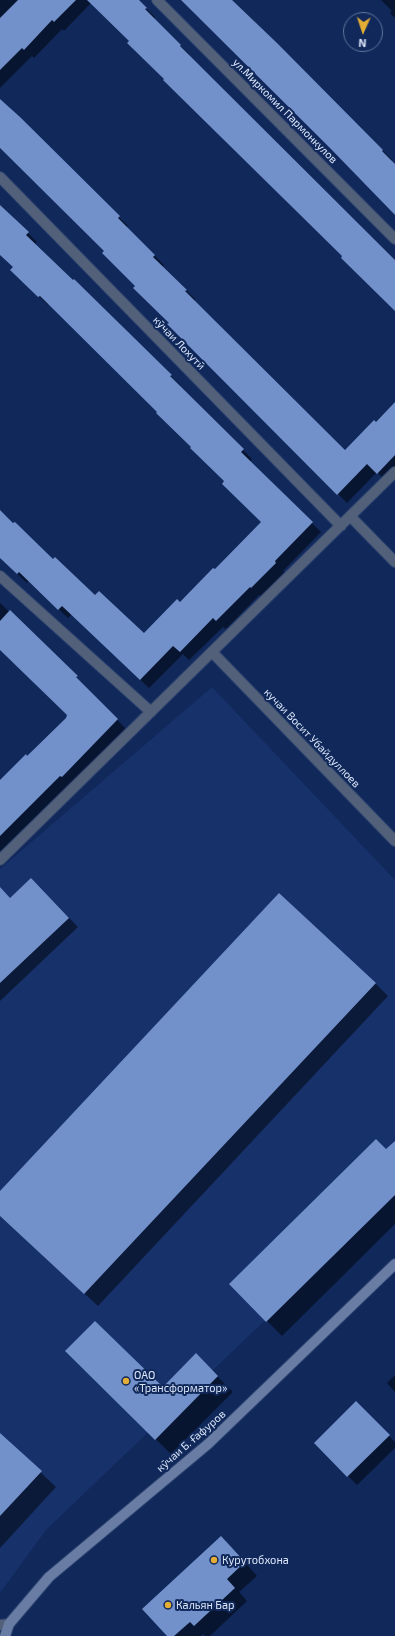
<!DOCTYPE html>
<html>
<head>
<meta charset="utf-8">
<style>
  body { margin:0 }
  #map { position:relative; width:395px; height:1636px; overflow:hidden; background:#10285a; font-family:"Exo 2",sans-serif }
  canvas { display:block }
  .north { position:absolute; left:343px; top:12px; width:40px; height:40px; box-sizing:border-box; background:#10285a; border:1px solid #61749a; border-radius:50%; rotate:183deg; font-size:11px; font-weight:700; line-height:16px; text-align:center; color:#dbe6f9 }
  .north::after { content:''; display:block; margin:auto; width:14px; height:18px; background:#e4ae35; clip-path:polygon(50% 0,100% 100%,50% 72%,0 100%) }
</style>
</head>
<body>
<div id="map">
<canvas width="395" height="1636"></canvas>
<div class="north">N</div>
</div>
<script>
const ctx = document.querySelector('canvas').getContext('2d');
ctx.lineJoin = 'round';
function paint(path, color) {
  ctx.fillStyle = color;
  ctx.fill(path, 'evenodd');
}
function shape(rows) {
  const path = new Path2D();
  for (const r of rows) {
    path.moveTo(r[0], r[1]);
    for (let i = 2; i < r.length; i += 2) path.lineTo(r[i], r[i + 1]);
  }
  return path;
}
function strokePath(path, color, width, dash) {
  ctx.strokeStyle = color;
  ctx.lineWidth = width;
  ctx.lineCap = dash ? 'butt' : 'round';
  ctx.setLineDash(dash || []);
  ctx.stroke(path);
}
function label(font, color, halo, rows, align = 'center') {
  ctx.font = font + ' "Exo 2",sans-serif';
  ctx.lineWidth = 4;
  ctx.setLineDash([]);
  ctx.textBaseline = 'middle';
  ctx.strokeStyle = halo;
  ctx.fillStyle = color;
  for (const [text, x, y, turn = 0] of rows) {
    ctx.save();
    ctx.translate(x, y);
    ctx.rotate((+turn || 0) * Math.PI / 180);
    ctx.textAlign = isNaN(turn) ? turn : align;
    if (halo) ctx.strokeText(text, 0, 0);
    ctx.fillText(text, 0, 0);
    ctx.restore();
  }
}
paint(shape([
  [212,687,395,880,395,1196,46,1530,0,1593,0,869]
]), '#17316b');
paint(shape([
  [0,0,137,0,155,17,153,19,189,54,188,55,395,260,395,310,343,256,165,79,130,41,91,3,64,31,62,29,34,58,32,56,0,88],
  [186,0,231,0,249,17,250,17,392,160,391,161,395,165,395,212],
  [381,0,395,0,395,18,390,13,392,11],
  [0,100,128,226,126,228,164,265,162,267,195,299,194,301,345,451,395,403,395,473,387,482,377,472,347,503,169,324,170,323,105,251,0,148],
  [0,205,37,242,35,244,73,281,74,280,180,385,179,386,252,459,250,462,321,532,283,571,285,572,261,596,259,595,226,629,223,627,189,660,183,654,149,688,72,614,68,618,29,581,27,583,0,557,0,511,53,561,95,597,144,634,215,571,263,522,226,481,158,412,49,304,48,305,12,270,14,267,0,253],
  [0,603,49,649,126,729,71,786,70,784,0,855,0,782,27,758,67,719,68,715,0,649],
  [0,888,10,899,40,888,78,927,0,1001],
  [375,983,388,996,98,1306,0,1216,0,1193],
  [395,1143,395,1224,282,1336,230,1284],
  [66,1351,163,1388,196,1355,233,1392,171,1454],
  [395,1375,395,1392,387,1383],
  [356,1403,395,1442,395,1448,357,1485,315,1443],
  [0,1434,56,1487,0,1548],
  [234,1550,257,1576,239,1592,247,1601,210,1636,205,1636,203,1634,201,1636,168,1636]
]), '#0007');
paint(shape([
  [18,0,76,0,54,22,52,20,24,50,22,48,0,70,0,18],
  [87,0,139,0,147,8,145,9,181,45,180,46,395,260,395,311,341,258,342,256,163,80,164,79,127,43,129,41],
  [181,0,232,0,277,43,383,150,382,151,395,164,395,215,330,148],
  [0,99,20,117,120,216,118,218,155,255,153,257,187,290,185,291,345,450,374,420,376,422,395,402,395,455,377,474,367,464,337,495,167,324,169,323,133,288,135,286,102,253,104,251,0,148],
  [0,205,29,232,26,235,73,280,74,279,172,375,170,376,244,449,241,452,313,522,275,561,276,563,251,588,250,587,216,621,213,618,180,652,173,646,140,680,62,606,58,610,19,572,17,574,0,558,0,510,13,523,15,522,53,559,55,557,95,595,99,591,144,633,177,599,180,602,213,568,215,569,261,522,222,484,224,481,190,448,191,447,156,413,157,412,40,296,38,297,10,270,13,267,0,255],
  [10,610,78,676,76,677,118,719,62,777,60,776,0,836,0,780,26,754,27,756,66,718,67,715,0,650,0,621],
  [31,878,69,918,0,983,0,887,10,898],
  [279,893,376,983,84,1294,0,1216,0,1191],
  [376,1139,386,1149,395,1141,395,1195,266,1322,229,1284],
  [95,1321,163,1387,196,1353,218,1376,155,1440,65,1351],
  [356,1401,390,1435,347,1477,314,1443],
  [0,1433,42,1471,0,1516],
  [221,1536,245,1562,227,1579,235,1588,194,1626,190,1622,174,1636,167,1636,142,1609]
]), '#7290ca');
const street = shape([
  [157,0,395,239],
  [0,177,341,526],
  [350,516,395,562],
  [0,576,151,712],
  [212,652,395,841],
  [0,860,395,472],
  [0,1625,9,1624]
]);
const secondary = shape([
  [5,1636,9,1624,49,1577,208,1444,395,1264]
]);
strokePath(street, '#2c4370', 12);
strokePath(secondary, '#2c4370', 12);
strokePath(street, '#536079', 10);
strokePath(secondary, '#697da4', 10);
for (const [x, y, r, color] of [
  [126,1381,4,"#e4ae35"],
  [214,1560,4,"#e4ae35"],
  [168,1605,4,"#e4ae35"]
]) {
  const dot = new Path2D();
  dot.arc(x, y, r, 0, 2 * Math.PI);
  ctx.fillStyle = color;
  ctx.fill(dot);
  strokePath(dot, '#10285a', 1.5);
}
label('11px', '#dbe6f9', '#10285a', [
  ["ул.Миркомил Пармонкулов",285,111,45],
  ["кӯчаи Лохутӣ",179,343,46],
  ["кучаи Восит Убайдуллоев",312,738,46],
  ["кӯчаи Б. Ғафуров",191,1441,-41]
]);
label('11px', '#dbe6f9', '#10285a', [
  ["ОАО",134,1375],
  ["«Трансформатор»",134,1388],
  ["Курутобхона",222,1560],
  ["Кальян Бар",176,1605]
], 'left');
</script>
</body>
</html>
